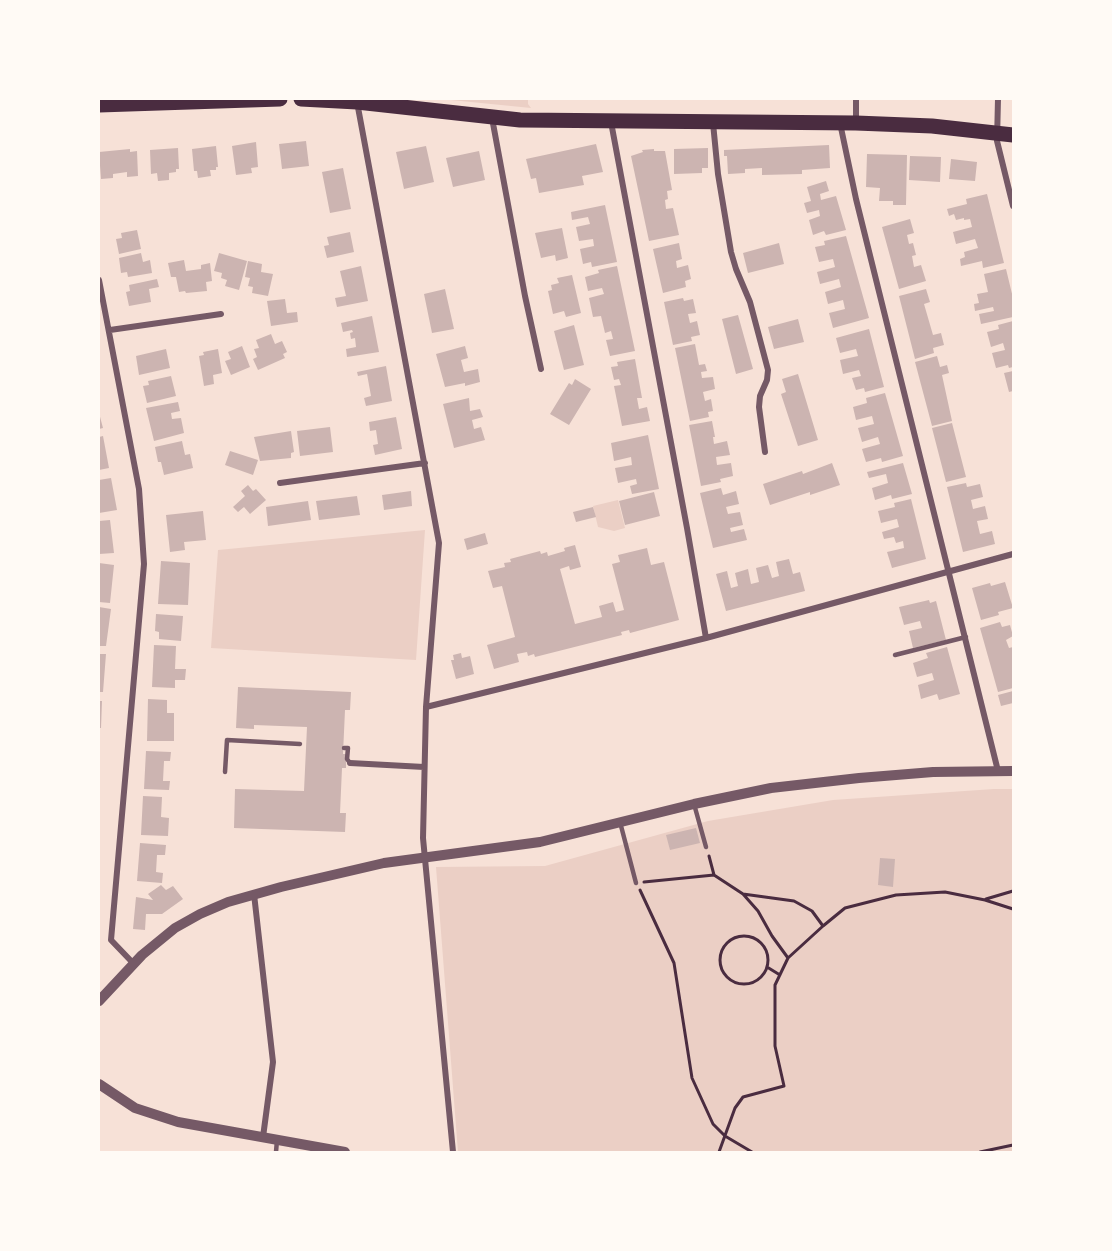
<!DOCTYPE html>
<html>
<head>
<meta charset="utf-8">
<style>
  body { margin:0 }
  #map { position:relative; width:1112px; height:1251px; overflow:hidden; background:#f7e1d7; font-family:Raleway,sans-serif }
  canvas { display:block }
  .frame { position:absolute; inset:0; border:100px solid #fffaf5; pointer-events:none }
</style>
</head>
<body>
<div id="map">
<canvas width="1112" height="1251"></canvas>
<div class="frame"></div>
</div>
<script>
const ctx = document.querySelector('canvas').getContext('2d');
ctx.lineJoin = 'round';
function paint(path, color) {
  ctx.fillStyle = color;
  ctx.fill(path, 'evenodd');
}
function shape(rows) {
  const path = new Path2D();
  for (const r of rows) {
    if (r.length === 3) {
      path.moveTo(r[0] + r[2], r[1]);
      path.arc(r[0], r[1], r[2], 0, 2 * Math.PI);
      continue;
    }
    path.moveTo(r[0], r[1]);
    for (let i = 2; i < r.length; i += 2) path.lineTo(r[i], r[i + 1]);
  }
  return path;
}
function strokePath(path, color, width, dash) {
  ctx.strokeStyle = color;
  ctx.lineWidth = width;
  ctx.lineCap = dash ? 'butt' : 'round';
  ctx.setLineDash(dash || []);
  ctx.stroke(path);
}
paint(shape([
  [441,99,528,99,528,104,531,108],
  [618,500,625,528,614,531,598,527,593,506],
  [425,530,416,660,211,648,218,550],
  [994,789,1013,789,1013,1152,458,1152,436,867,545,866,708,821,833,800]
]), '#ebcfc5');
paint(shape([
  [306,141,309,166,282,169,279,144],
  [256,142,258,167,251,168,252,173,236,175,232,146],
  [596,144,603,172,582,176,584,185,539,193,536,178,531,179,526,159],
  [829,145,830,168,802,170,802,174,762,175,762,168,745,169,745,173,728,174,727,156,724,156,724,150],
  [216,146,218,167,216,167,216,170,210,170,211,176,198,178,197,171,194,171,192,149],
  [426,146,434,182,404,189,396,152],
  [178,148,179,169,176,169,176,172,169,173,169,180,158,181,157,173,151,174,150,150],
  [708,148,708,168,702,168,702,173,674,174,674,149],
  [130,149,130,152,137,151,138,176,127,177,127,172,113,174,113,178,101,179,99,152],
  [654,149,654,151,665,151,672,190,667,191,668,199,665,200,666,209,673,208,679,235,649,241,631,156,643,152,642,150],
  [479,151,485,180,453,187,446,158],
  [867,154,907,155,906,205,893,205,893,201,879,201,880,188,866,187],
  [910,156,941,157,940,182,909,180],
  [951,159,977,162,975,181,949,179],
  [343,168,351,209,330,213,322,172],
  [826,181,829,191,820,194,821,200,836,196,846,230,826,235,824,231,813,235,809,220,820,216,819,210,807,213,804,203,811,201,807,187],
  [987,194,1004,263,983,268,982,261,961,266,960,259,965,257,964,252,978,248,975,239,956,244,953,232,972,227,970,219,964,220,964,218,956,220,954,214,949,216,947,209,967,204,966,199],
  [605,205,617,262,592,267,591,262,583,264,580,249,594,246,593,239,579,241,576,227,590,224,588,217,572,220,571,212],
  [910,219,914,233,907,235,909,244,913,243,916,255,912,256,914,267,921,265,926,281,899,289,882,227],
  [562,228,568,258,556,261,555,255,541,258,535,233],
  [137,230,141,249,119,254,116,239,122,238,121,233],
  [350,232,354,252,327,258,324,246,329,245,327,237],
  [846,236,869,318,833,328,829,313,845,309,843,300,828,304,825,292,841,287,839,279,820,284,817,272,835,267,833,259,819,262,815,247,825,245,824,241],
  [679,243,682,259,676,261,677,268,688,265,691,279,685,281,686,287,663,293,653,249],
  [779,243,784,264,748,273,743,253],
  [141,253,143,262,150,260,152,273,128,277,127,272,121,273,119,258],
  [219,253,247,261,239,290,225,286,227,280,221,278,222,273,214,271],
  [184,260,186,271,201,269,201,265,210,263,212,281,206,282,207,291,186,293,185,291,179,292,176,277,171,277,168,263],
  [248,261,262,264,261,272,273,274,268,296,252,293,253,287,248,286,250,278,245,277],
  [361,266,368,301,337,307,335,298,346,296,340,271],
  [617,266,635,351,610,356,606,340,613,339,611,331,605,333,601,316,593,317,589,298,604,294,602,288,588,291,585,277,599,273,598,270],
  [1006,269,1013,298,1013,317,981,324,979,314,994,311,993,307,975,311,974,304,979,303,977,294,988,292,984,274],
  [572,275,581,313,566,317,564,311,553,314,548,291,552,290,551,285,559,283,557,278],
  [157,279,159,287,149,289,151,302,129,306,126,292,130,291,129,285],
  [445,289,454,329,432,333,424,294],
  [926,289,930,302,924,304,933,335,941,333,944,345,933,348,934,353,915,359,899,296],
  [683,298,684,301,693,299,696,313,688,314,690,323,697,321,700,335,691,337,692,341,673,345,664,302],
  [285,299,287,313,297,312,298,322,271,326,267,301],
  [738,315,753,369,736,374,722,319],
  [372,316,379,352,347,357,346,349,356,347,355,338,351,339,350,333,353,332,352,330,343,332,341,323],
  [798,319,804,342,774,349,768,327],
  [1013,321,1013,367,1009,368,1008,365,996,368,992,353,1005,350,1003,343,991,347,987,332,999,329,998,325],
  [574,325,584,365,564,370,554,331],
  [869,329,884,387,865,392,864,388,856,390,852,378,861,376,859,370,843,374,840,360,858,356,856,349,840,353,836,338],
  [271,334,275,344,282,341,287,352,283,354,285,358,258,370,253,359,257,357,254,349,259,348,256,340],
  [695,344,699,365,705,364,707,371,701,372,702,378,713,377,715,389,703,392,705,401,711,399,713,411,708,412,709,417,690,421,675,348],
  [242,346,250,367,231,375,225,361,231,359,228,352],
  [465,346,468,358,461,360,464,372,478,369,480,382,465,386,465,383,445,387,436,354],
  [166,349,170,368,139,375,136,356],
  [218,349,222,373,213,375,214,384,204,386,199,356,204,355,203,352],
  [937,356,940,367,947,365,949,373,942,375,952,421,932,426,915,362],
  [635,359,642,398,637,398,639,409,647,407,650,421,622,426,614,386,621,385,619,379,614,380,611,367,618,366,617,362],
  [386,366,392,401,366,406,364,398,371,396,367,374,358,376,357,372],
  [1013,371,1013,391,1009,392,1004,373],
  [798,374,818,440,798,446,781,394,786,392,782,379],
  [171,376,176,396,147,403,143,386,149,385,148,381],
  [575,379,591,389,569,425,550,414,569,383,572,385],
  [885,393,903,456,882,462,881,458,866,462,862,449,880,444,878,437,862,442,858,428,874,424,872,416,856,420,853,407,867,403,866,398],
  [469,398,470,411,480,409,483,417,472,420,474,429,481,427,485,440,454,448,443,404],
  [178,402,180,411,171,413,172,419,181,418,184,433,154,441,146,408],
  [99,413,103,428,99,429],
  [396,417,402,449,375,455,373,445,378,444,376,430,370,431,369,422],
  [712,421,715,437,713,437,714,444,727,441,730,455,716,457,717,465,731,463,733,476,720,479,721,482,701,486,689,425],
  [952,423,966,477,946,482,932,428],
  [330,427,333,452,300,456,297,431],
  [291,431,294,452,291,453,291,458,260,461,254,437],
  [648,435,659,489,632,494,630,486,637,484,636,479,618,483,615,468,632,465,631,457,614,461,611,443],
  [103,436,109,468,99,470,99,437],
  [182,441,185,455,190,454,193,468,164,475,161,462,158,462,155,447],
  [230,451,258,460,253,475,225,465],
  [832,463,840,485,810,495,810,492,770,505,763,484,802,471,803,474],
  [903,463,912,494,892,499,891,495,875,500,872,488,888,483,886,474,869,478,867,472],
  [111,478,117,510,99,513,99,480],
  [966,483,967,487,980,484,983,497,971,500,973,509,985,506,988,519,977,521,980,534,992,531,995,544,963,552,947,487],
  [248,485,253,491,256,489,266,500,250,514,244,507,238,512,233,507,245,496,241,491],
  [721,488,723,495,736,491,739,504,726,507,728,514,740,512,743,525,730,528,731,532,744,529,747,540,713,548,700,493],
  [411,491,412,506,384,510,382,495],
  [654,492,660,516,625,525,619,501],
  [357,496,360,515,319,520,316,501],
  [911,499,926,559,892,568,887,552,904,548,903,541,896,543,894,537,884,539,882,532,899,527,897,519,881,523,878,511,895,507,894,503],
  [308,501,311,520,268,526,266,507],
  [593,507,596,517,576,522,573,512],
  [203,511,206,540,184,542,185,550,170,552,166,515],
  [110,520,114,553,99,554,99,521],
  [485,533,488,544,467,550,464,539],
  [575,545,581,567,570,570,569,566,560,569,575,624,602,617,599,606,613,602,616,612,624,610,612,564,620,562,618,555,647,548,651,565,664,562,679,620,630,633,629,630,621,632,622,635,535,657,534,654,528,656,527,652,517,654,519,662,494,669,487,645,515,637,502,586,493,588,488,571,505,567,504,563,511,562,510,559,540,551,541,554,547,552,548,556,565,551,564,548],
  [789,559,793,574,800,572,805,591,726,611,716,574,727,571,731,588,738,586,735,573,748,569,751,584,759,582,756,568,768,565,772,578,779,576,776,562],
  [161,561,190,563,188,605,158,604],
  [99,563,114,565,110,603,99,602],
  [1005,582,1013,608,998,612,999,615,981,620,972,588,990,583,991,586],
  [929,600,930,603,936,601,946,640,913,648,909,631,922,628,920,621,904,625,899,607],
  [99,607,111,609,106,646,99,646],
  [156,614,183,616,181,641,159,639,159,632,155,631],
  [1000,622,1002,627,1010,625,1013,636,1006,640,1009,648,1013,647,1013,688,998,692,980,628],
  [154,645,176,646,175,669,186,669,185,680,175,680,175,688,152,687],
  [947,647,960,694,939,700,937,694,921,699,918,685,934,680,932,673,917,677,913,663,928,658,926,653],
  [461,653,462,658,470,656,474,674,456,679,451,660,454,660,453,655],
  [99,654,106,654,103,692,99,692],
  [238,687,351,692,350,710,345,710,343,754,346,754,346,768,342,768,340,813,346,813,345,832,234,828,235,789,304,791,307,727,254,725,254,729,236,728],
  [1013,691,1013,703,1001,706,998,695],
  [148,699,167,700,167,713,174,713,174,741,147,741],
  [99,701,102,701,101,728,99,728],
  [146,751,171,752,170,761,164,761,163,781,170,781,169,790,144,789],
  [143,796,162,797,161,817,169,818,168,836,141,835],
  [696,828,700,843,670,850,666,835],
  [140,843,166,845,165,855,157,855,156,872,163,873,162,883,137,881],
  [880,858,895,859,893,887,878,885],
  [161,885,166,890,173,886,183,899,162,914,146,914,145,930,133,929,136,897,153,900,148,894]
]), '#ccb4b1');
strokePath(shape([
  [709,856,714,875,743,894,794,901,812,911,823,926],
  [644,882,714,875],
  [640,890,674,963,692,1078,713,1124,725,1136,752,1152],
  [743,894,758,911,772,936,788,958],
  [986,899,1013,891],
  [744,960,24],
  [767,967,780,975],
  [719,1152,735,1108,743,1097,784,1086,775,1046,775,985,788,958,823,926,845,908,896,895,945,892,985,900,1013,909],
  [980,1152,1013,1145]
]), '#4a2c40', 3);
strokePath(shape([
  [895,655,966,637],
  [344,748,348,748,347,759,350,763],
  [225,772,227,740,300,744],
  [694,804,706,847],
  [620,822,636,883],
  [276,1152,277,1140]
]), '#755966', 4.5);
strokePath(shape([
  [998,99,997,141,1013,206],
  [357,102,439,543,426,707,423,838,453,1152],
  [492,118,525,296,541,369],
  [611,122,687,528,706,638],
  [856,122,856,99],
  [713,123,718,174,731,252,736,269,750,302,768,370,767,380,760,396,759,407,765,452],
  [840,123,856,199,998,771],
  [99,280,139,489,144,564,111,940,133,963],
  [110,330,221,314],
  [280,483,425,463],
  [426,707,706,638,1013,554],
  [350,763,424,767],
  [254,894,273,1062,263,1137]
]), '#755966', 6);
strokePath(shape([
  [99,1001,142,955,175,928,200,914,228,902,281,887,384,863,540,842,694,804,771,788,859,778,933,772,1013,771],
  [99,1084,135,1108,178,1122,345,1152]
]), '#755966', 10);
strokePath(shape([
  [301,99,357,102,520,120,856,123,932,126,1013,135],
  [99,105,280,99]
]), '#4a2c40', 15);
</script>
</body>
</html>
